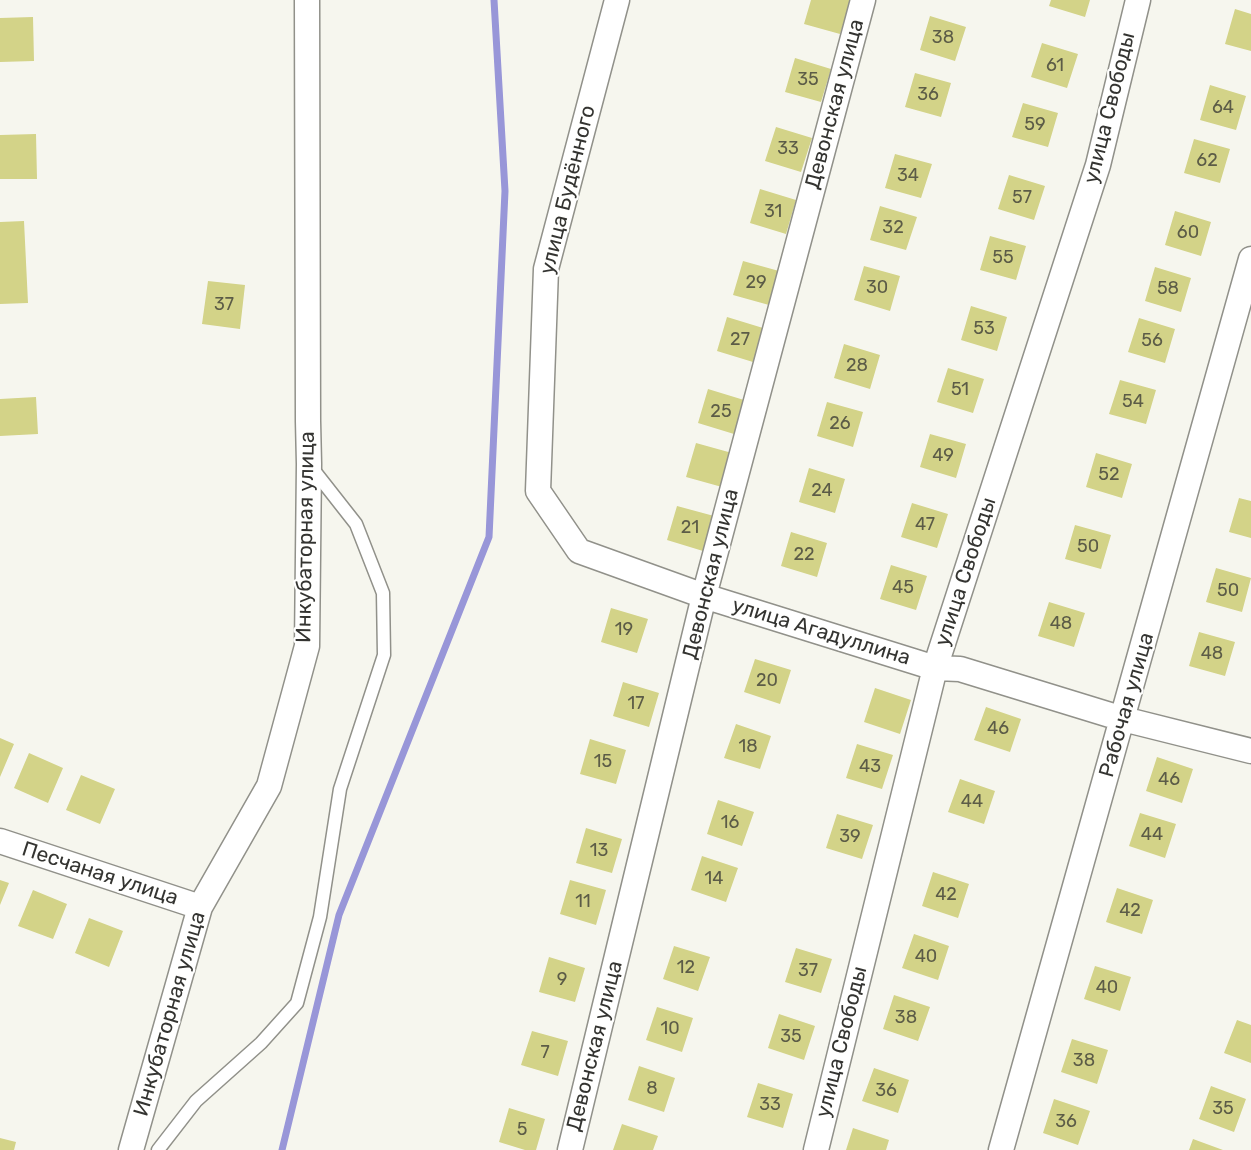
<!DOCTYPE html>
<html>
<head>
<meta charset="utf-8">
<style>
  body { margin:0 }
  canvas { display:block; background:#f6f6ee }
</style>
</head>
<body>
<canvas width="1251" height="1150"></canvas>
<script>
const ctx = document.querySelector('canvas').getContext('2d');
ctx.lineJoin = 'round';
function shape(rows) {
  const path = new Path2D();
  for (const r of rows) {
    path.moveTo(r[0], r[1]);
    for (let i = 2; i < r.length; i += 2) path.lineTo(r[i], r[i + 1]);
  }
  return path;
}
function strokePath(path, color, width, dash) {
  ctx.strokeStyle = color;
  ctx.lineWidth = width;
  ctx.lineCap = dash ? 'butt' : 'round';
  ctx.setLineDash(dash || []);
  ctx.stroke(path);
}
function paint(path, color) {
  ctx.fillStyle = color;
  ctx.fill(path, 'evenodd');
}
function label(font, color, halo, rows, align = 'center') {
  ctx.font = font + ' Rubik,sans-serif';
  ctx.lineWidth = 4.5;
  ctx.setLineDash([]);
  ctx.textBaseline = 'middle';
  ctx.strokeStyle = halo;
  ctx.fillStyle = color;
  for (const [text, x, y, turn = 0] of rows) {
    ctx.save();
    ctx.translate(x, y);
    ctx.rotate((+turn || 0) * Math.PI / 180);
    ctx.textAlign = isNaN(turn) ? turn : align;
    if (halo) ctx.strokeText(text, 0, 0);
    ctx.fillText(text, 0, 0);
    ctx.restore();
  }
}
strokePath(shape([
  [282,1150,339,915,489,537,505,191,494,0]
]), '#9896d8', 7);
paint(shape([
  [811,0,851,0,840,34,804,24],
  [1051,0,1090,0,1085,17,1049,6],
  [1235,9,1251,14,1251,51,1225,44],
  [930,16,966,27,955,61,920,50],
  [33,17,34,61,0,62,0,18],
  [1042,43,1078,54,1067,88,1031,77],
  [795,58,831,69,821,102,785,92],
  [915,73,951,83,941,117,905,107],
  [1210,85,1246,96,1236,130,1200,120],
  [1023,103,1058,113,1048,147,1012,137],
  [776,127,812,138,801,172,765,161],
  [36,134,37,179,0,179,0,135],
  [1194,139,1230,149,1220,183,1184,173],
  [895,154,932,164,921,198,885,188],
  [1009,175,1045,186,1034,220,998,209],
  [760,189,796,200,786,234,750,223],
  [880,206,917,217,906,250,870,240],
  [1175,211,1211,222,1201,256,1165,245],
  [24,221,28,303,0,304,0,222],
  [990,236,1026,246,1016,280,980,270],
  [743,261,779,271,769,305,733,295],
  [864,266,900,276,890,311,854,300],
  [1155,267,1191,278,1181,312,1145,301],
  [208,281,245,285,240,329,202,324],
  [971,306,1007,317,997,351,961,340],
  [727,317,763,328,753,362,717,351],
  [1139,318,1175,329,1165,363,1128,352],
  [844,344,880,355,870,389,834,378],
  [948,368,984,379,973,413,937,402],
  [1120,380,1156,390,1146,424,1109,414],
  [708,389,744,400,734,434,698,423],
  [36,397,38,434,0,436,0,399],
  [827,402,863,412,853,447,817,436],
  [930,434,966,444,956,478,920,467],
  [696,443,732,453,722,487,686,477],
  [1096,453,1132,464,1122,498,1086,487],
  [809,468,845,479,835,513,799,502],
  [1239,498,1251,501,1251,538,1229,532],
  [912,503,948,514,937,548,901,537],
  [677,506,714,516,703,551,667,540],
  [1075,525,1111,535,1101,569,1065,559],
  [791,532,827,543,817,577,781,566],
  [891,565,927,576,916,610,880,599],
  [1216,568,1251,578,1242,612,1206,602],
  [1049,602,1085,613,1074,647,1038,636],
  [611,608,648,619,637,653,601,642],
  [1199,632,1235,642,1225,676,1189,666],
  [755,659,791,670,780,704,744,692],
  [623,682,659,693,649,727,613,716],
  [875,688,911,700,900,734,864,722],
  [986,707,1021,719,1010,752,974,740],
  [736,724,771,736,760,769,724,758],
  [0,738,14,744,0,777],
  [590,739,626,750,616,784,580,774],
  [857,744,893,755,882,789,846,778],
  [29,753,63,768,48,803,14,788],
  [1157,757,1193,769,1182,803,1146,791],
  [81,775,115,789,100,824,66,810],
  [960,779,995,791,984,824,948,812],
  [718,800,754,812,742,846,707,834],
  [1140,813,1176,824,1165,858,1129,846],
  [837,814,873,825,862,859,826,848],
  [586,828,622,839,612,873,576,863],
  [702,856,738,868,726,902,691,890],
  [933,872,969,884,958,918,922,906],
  [0,880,9,883,0,905],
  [570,880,606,890,596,925,560,914],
  [1117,888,1153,900,1142,934,1106,922],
  [33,890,67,904,53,939,18,926],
  [89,918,123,931,109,967,75,953],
  [914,934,949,946,938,980,902,968],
  [674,946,710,957,698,991,663,979],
  [796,948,832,959,821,993,785,982],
  [549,957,585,968,575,1002,539,992],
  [1095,966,1131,977,1120,1011,1084,999],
  [894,995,930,1007,918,1041,883,1029],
  [657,1007,693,1018,682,1052,646,1040],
  [779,1014,815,1026,804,1060,768,1048],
  [1237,1020,1251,1025,1251,1063,1224,1053],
  [532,1031,568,1041,558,1076,521,1065],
  [1072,1039,1108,1050,1097,1084,1061,1072],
  [639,1066,675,1078,664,1112,628,1100],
  [874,1068,909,1080,898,1113,862,1101],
  [758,1083,793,1094,783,1128,747,1117],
  [1211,1086,1246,1099,1234,1132,1199,1119],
  [1054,1099,1090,1111,1078,1145,1043,1133],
  [509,1108,545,1119,536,1150,525,1150,499,1142],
  [622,1124,658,1136,653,1150,613,1150],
  [853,1128,889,1140,886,1150,846,1150],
  [0,1138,16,1142,14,1150,0,1150],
  [1193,1139,1223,1150,1189,1150]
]), '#d3d388');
const lane = shape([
  [158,1150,196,1101,261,1043,297,1003,320,917,340,789,384,655,383,593,356,524,312,468]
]);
const street = shape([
  [617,0,546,269,538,491,579,551,704,596,935,668,960,669,1123,719,1251,751],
  [0,841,200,907],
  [131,1150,200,907,269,786,307,646,309,464,308,421,307,0],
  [570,1150,704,596,863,0],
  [816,1150,935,668,1098,165,1138,0],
  [1001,1150,1251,259]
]);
strokePath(lane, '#91918a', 15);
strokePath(street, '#91918a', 27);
strokePath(lane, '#fff', 12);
strokePath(street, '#fff', 24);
label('18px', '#5c5c47', null, [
  ["38",943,38],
  ["61",1055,66],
  ["35",808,80],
  ["36",928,95],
  ["64",1223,108],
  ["59",1035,125],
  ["33",788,149],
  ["62",1207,161],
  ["34",908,176],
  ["57",1022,198],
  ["31",773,212],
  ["32",893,228],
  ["60",1188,233],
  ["55",1003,258],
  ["29",756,283],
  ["30",877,288],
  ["58",1168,289],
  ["37",224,305],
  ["53",984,329],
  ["27",740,340],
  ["56",1152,341],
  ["28",857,366],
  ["51",960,390],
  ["54",1133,402],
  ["25",721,412],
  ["26",840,424],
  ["49",943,456],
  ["52",1109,475],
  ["24",822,491],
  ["47",925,525],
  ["21",690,528],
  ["50",1088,547],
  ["22",804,555],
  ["45",903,588],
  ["50",1228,591],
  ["48",1061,624],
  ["19",624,630],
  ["48",1212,654],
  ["20",767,681],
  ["17",636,704],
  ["46",998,729],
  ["18",748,747],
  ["15",603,762],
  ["43",870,767],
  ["46",1169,780],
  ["44",972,802],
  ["16",730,823],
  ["44",1152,835],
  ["39",850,837],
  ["13",599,851],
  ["14",714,879],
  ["42",946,895],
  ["11",583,902],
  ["42",1130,911],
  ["40",926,957],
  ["12",686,968],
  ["37",808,971],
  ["9",562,980],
  ["40",1107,988],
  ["38",906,1018],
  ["10",670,1029],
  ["35",791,1037],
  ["7",545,1053],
  ["38",1084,1061],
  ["8",652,1089],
  ["36",886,1091],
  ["33",770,1105],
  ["35",1223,1109],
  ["36",1066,1122],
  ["5",522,1130]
]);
label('21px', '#343431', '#fffffe', [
  ["Девонская улица",835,104,-75],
  ["улица Свободы",1110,108,-76],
  ["улица Будённого",568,190,-76],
  ["Инкубаторная улица",306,537,-89],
  ["улица Свободы",966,572,-72],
  ["Девонская улица",711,574,-76],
  ["улица Агадуллина",821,632,17],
  ["Рабочая улица",1127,705,-74],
  ["Песчаная улица",100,874,18],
  ["Инкубаторная улица",170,1014,-74],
  ["улица Свободы",842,1042,-76],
  ["Девонская улица",595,1046,-76]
]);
</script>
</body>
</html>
